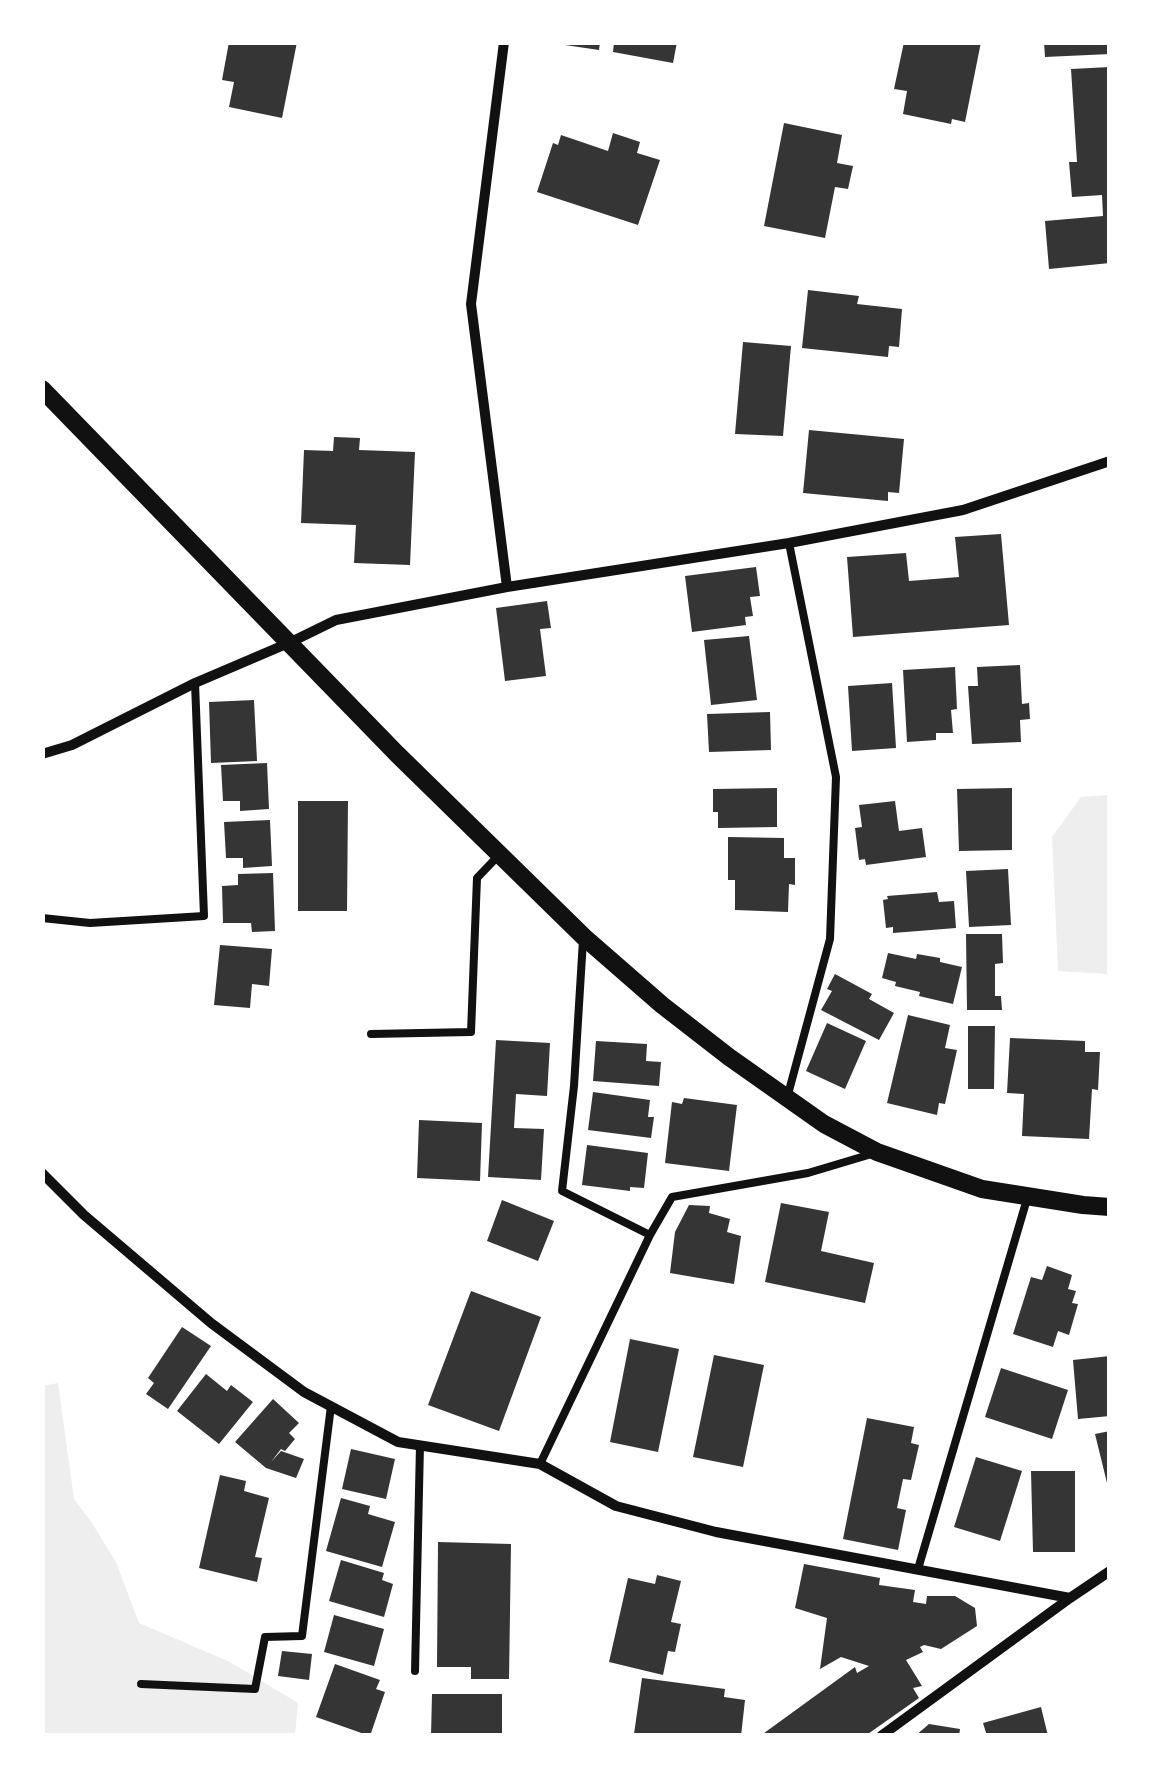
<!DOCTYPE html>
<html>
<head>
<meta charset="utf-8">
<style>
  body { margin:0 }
  #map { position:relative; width:1152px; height:1778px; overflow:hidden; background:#fff; font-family:"Noto Sans",sans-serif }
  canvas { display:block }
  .frame { position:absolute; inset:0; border:45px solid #fff; pointer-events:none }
</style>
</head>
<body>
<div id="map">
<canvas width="1152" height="1778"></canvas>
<div class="frame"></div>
</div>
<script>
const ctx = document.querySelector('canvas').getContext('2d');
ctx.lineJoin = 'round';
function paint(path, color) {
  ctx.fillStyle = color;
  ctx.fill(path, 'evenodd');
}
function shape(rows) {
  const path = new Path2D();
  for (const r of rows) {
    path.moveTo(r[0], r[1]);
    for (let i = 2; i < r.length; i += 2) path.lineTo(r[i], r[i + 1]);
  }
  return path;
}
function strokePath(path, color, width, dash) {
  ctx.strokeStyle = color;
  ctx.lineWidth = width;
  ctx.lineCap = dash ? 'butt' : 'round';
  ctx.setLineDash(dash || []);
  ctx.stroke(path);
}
paint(shape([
  [1109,795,1109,974,1058,971,1052,837,1081,797],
  [58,1383,74,1499,92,1523,116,1562,139,1623,230,1662,298,1703,295,1735,43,1736,42,1386]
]), '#eee');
paint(shape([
  [229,42,297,42,282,118,229,107,234,82,222,80],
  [565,42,600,42,599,50,565,45],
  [614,42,677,42,673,63,613,52],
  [904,42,981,42,965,122,952,119,951,124,903,114,907,91,894,89],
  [1044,42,1110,42,1110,54,1045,57],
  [1110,67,1110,263,1049,269,1045,221,1103,216,1102,195,1072,197,1069,162,1077,162,1071,69],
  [784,123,842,135,837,163,853,166,848,189,835,187,825,238,764,226],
  [613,133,640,142,637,153,660,160,638,225,537,192,553,143,558,145,561,135,608,151],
  [808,290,859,296,857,304,902,309,899,347,889,346,888,357,802,348],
  [743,342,791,346,783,436,735,434],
  [809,430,904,439,899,493,888,492,888,501,803,493],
  [334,437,360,438,359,450,415,452,410,565,354,563,356,525,301,523,304,450,333,451],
  [1001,534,1009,625,853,637,847,557,906,553,909,581,959,577,955,537],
  [756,567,760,596,750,597,753,616,745,617,746,625,692,632,685,576],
  [547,601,551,628,540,629,546,676,505,681,496,608],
  [749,636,757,700,711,705,704,640],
  [1020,665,1022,704,1029,703,1030,719,1020,720,1021,742,972,744,968,686,978,686,977,667],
  [955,667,957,709,951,710,953,733,936,733,936,740,907,742,903,670],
  [892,683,896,748,852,751,848,686],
  [254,700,257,761,211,763,209,702],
  [770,712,771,750,709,752,707,714],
  [267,763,269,809,240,811,240,801,223,801,221,765],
  [777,788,777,827,718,828,718,812,713,812,713,789],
  [1012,788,1012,850,959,851,957,789],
  [298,801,348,801,347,911,298,911],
  [895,801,899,831,922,828,926,857,866,865,865,859,859,860,855,828,862,827,859,805],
  [270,820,272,866,243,868,243,858,226,858,224,822],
  [728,837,784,838,784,858,795,858,795,885,789,884,788,912,735,910,735,880,728,880],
  [1008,869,1011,925,969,927,966,871],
  [273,873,275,931,252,932,251,923,223,923,222,886,238,885,238,874],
  [937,892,939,902,954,901,956,928,893,933,893,927,886,928,883,900,888,899,887,896],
  [966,934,1002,934,1003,963,995,964,995,996,1001,996,1002,1010,967,1010],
  [220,945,272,949,269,986,252,984,250,1008,214,1005],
  [888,953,916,959,917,954,940,958,940,962,962,967,953,1004,919,996,920,992,895,986,896,982,882,978],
  [835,974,872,994,869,999,894,1013,879,1040,821,1010,832,991,827,989],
  [908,1015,950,1025,945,1048,957,1050,945,1104,939,1103,937,1115,887,1103],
  [827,1023,866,1041,845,1089,806,1071],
  [968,1026,995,1026,994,1089,968,1089],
  [1010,1038,1085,1041,1085,1052,1100,1052,1098,1090,1092,1089,1089,1139,1022,1136,1024,1094,1007,1093],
  [496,1040,550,1043,547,1096,516,1094,514,1128,544,1129,541,1180,488,1177],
  [596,1041,647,1044,646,1061,661,1062,659,1086,593,1081],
  [593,1092,650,1100,648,1117,654,1117,651,1138,588,1130],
  [684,1098,737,1105,729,1171,665,1163,672,1102,682,1104],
  [419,1120,482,1123,480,1181,417,1178],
  [587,1145,648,1153,644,1188,630,1187,630,1191,582,1185],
  [502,1200,554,1221,538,1261,487,1241],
  [781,1203,829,1212,821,1251,874,1263,865,1303,765,1282],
  [689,1205,710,1206,709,1213,730,1219,727,1232,741,1236,734,1284,670,1273,675,1232],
  [1047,1266,1072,1275,1068,1289,1076,1291,1072,1303,1078,1304,1069,1335,1058,1331,1053,1347,1013,1334,1031,1277,1042,1280],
  [471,1291,541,1317,499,1431,428,1405],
  [182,1327,211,1346,168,1409,146,1394,154,1383,148,1378],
  [630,1339,679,1349,658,1452,610,1442],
  [714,1355,764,1365,743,1467,693,1457],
  [1110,1356,1110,1416,1078,1419,1073,1360],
  [1001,1368,1068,1390,1052,1439,985,1417],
  [206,1374,227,1391,231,1385,253,1402,219,1444,177,1411],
  [273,1399,299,1423,289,1433,295,1439,285,1451,281,1449,271,1462,281,1451,304,1459,296,1478,266,1468,235,1442],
  [867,1418,914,1427,911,1443,919,1445,911,1480,903,1479,897,1508,906,1510,898,1550,843,1539],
  [1110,1431,1110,1487,1108,1487,1095,1434],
  [351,1449,395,1459,386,1499,342,1489],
  [976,1457,1022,1471,1000,1541,954,1527],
  [1031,1471,1075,1471,1075,1552,1033,1552],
  [220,1475,246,1481,244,1491,269,1498,255,1557,262,1558,257,1582,199,1568],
  [341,1498,370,1506,368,1514,395,1522,382,1567,326,1551],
  [438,1542,511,1544,509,1679,471,1679,471,1667,437,1667],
  [341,1560,384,1573,382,1580,393,1584,384,1617,329,1601],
  [804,1564,880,1578,879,1585,915,1590,913,1602,926,1604,927,1596,955,1596,975,1608,977,1626,941,1649,924,1645,920,1647,923,1652,906,1660,922,1686,913,1688,919,1698,865,1736,760,1736,855,1667,857,1673,869,1666,841,1657,820,1669,827,1618,795,1608],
  [657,1575,681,1581,671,1622,681,1624,675,1652,668,1651,663,1675,609,1662,628,1578,655,1584],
  [334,1615,384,1629,374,1666,324,1652],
  [282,1651,312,1654,309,1680,278,1676],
  [335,1664,380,1680,376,1689,385,1692,370,1736,316,1717],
  [642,1678,725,1689,724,1697,745,1700,741,1736,634,1734],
  [432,1694,502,1694,502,1736,431,1736],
  [1041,1707,1048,1736,987,1736,983,1723],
  [929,1724,960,1729,959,1736,915,1736]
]), '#353535');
strokePath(shape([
  [42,918,90,923,204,916,195,683],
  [583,940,574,1086,562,1191,650,1235],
  [371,1034,471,1032,477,878,499,855],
  [787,1098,830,939,836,777,789,543],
  [540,1464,650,1235,672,1197,808,1173,875,1153],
  [918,1569,1027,1199],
  [415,1671,420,1445],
  [141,1684,255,1689,265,1637,302,1636,331,1406]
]), '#111', 8);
strokePath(shape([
  [504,42,471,304,507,587],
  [42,754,72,745,195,683,291,642,336,620,507,587,789,543,963,510,1110,461],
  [42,1173,84,1215,211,1323,304,1392,398,1442,540,1464,616,1506,716,1532,1070,1598,1110,1571],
  [881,1736,1070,1598]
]), '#111', 10);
strokePath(shape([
  [42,389,397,754,584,937,662,1005,729,1057,824,1124,877,1152,982,1189,1083,1205,1110,1207]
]), '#111', 18);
</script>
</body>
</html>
